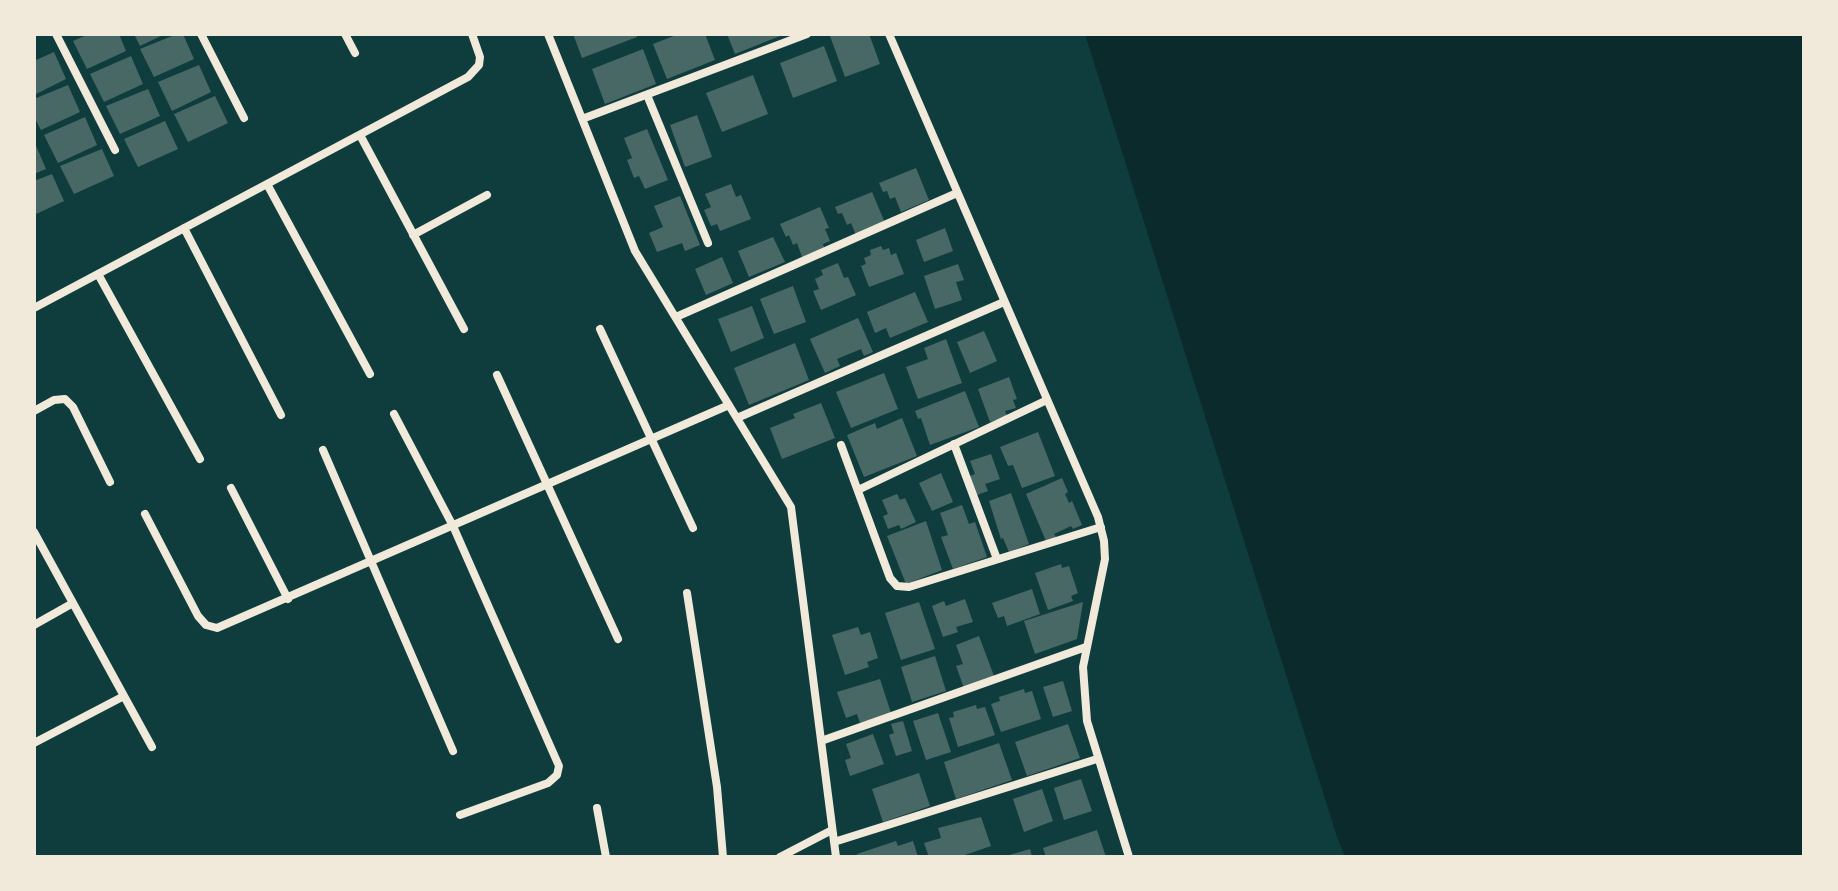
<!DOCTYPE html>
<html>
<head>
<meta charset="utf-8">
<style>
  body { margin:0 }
  #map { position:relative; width:1838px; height:891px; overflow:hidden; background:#0f3d3e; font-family:"Golos Text",sans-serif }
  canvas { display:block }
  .frame { position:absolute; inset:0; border:36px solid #f1e9da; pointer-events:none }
</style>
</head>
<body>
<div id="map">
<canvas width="1838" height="891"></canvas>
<div class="frame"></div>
</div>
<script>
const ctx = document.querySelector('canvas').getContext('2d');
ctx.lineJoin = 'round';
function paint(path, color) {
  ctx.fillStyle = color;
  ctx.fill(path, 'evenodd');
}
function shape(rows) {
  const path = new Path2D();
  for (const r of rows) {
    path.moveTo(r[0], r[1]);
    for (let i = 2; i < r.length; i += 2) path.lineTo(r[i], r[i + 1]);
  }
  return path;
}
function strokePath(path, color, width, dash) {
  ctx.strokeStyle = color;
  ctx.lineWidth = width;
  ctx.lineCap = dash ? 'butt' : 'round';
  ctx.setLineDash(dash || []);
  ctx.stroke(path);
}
paint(shape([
  [1085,34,1804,34,1804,857,1345,857,1337,837]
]), '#0a2a2b');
paint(shape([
  [89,34,119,34,126,51,87,69,73,41],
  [134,34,165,34,140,46],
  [177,34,183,34,194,59,154,77,140,49],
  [573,34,636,34,637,37,582,58],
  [679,34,705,34,715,60,667,79,653,44],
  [727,34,785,34,735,54],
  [834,34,869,34,880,64,845,77,830,36],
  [824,46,837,81,793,98,780,63],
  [643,49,656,84,605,104,592,69],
  [54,52,66,79,34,95,34,61],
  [131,56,143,84,104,102,90,74],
  [199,65,211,92,172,111,158,82],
  [753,75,768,114,722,132,706,93],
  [68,85,80,112,41,130,34,117,34,99],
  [148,89,160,116,120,134,106,106],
  [215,96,228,123,188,142,174,114],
  [697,115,712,157,685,167,670,125],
  [85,117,97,145,58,163,44,135],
  [165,121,178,149,138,167,124,139],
  [647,129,668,180,645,189,639,176,634,178,627,160,632,158,624,138],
  [34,141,46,169,34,174],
  [102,149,114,176,74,194,60,166],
  [916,168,929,200,901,212,895,197,890,199,887,191,883,192,879,183],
  [52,174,64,201,34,215,34,181],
  [731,184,736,197,741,195,751,219,720,231,717,224,711,226,704,210,711,207,705,194],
  [872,192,885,223,856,235,851,223,847,225,842,213,838,214,835,207],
  [680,196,700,245,685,251,682,243,657,252,649,233,663,227,654,206],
  [820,207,829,228,825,229,830,241,823,244,825,250,803,260,797,243,793,245,789,235,786,237,780,224],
  [945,228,953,251,924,262,916,240],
  [773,237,785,262,749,277,738,251],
  [881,246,883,250,889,248,891,255,896,253,904,274,869,287,861,266,866,264,864,258,871,255,870,250],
  [722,257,733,283,706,295,695,269],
  [838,263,844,278,848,277,856,295,821,310,813,291,819,289,815,279,823,275,821,270],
  [958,264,964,280,956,282,962,300,935,309,924,276],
  [793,286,806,322,774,334,760,299],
  [915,292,928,322,890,338,886,328,875,333,867,312],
  [752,306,764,338,731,352,718,319],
  [858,318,873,352,864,356,861,349,837,359,840,366,825,373,810,339],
  [984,331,997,361,970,373,957,342],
  [946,339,962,383,918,399,906,367,928,359,924,348],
  [795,343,809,380,749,405,734,368],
  [884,373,898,409,851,428,836,392],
  [1009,377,1017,399,1013,400,1016,408,1005,411,1007,416,990,422,978,389],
  [965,391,979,427,930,445,921,418,918,419,915,411],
  [821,403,835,438,782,459,770,428,795,418,793,414],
  [902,418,917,456,864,477,847,435,875,423,877,429],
  [1038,432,1055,476,1022,488,1013,465,1008,466,1000,447],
  [991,454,1000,479,985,484,988,491,977,495,970,476,975,474,970,461],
  [941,473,953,502,932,511,919,483],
  [1062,478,1068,492,1065,494,1069,503,1072,501,1082,525,1073,529,1071,526,1054,534,1056,537,1046,541,1026,494],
  [1011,493,1029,544,1009,552,1003,538,1001,539,989,501],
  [897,494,900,500,905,498,916,522,901,529,899,525,888,529,883,516,888,514,882,500],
  [962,505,969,524,975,522,987,557,953,569,941,537,948,535,940,513],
  [926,521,942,570,906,584,887,536],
  [1061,564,1062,568,1069,566,1078,593,1071,596,1073,601,1048,610,1035,573],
  [1032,589,1040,614,1007,626,1004,616,998,618,992,603],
  [965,599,973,622,956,627,958,632,943,637,932,606,944,601,946,606],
  [919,602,935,649,901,660,885,613],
  [1083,602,1077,639,1035,654,1024,621],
  [858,627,861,635,870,632,878,658,867,662,869,667,845,675,832,635],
  [979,636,994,676,964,688,956,666,963,664,956,645],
  [935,656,946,691,912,702,901,667],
  [880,679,891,713,860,723,857,714,846,718,837,692],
  [1063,681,1072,711,1053,717,1043,687],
  [1024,689,1025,693,1032,691,1041,719,1001,732,991,704,1000,701,999,697],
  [976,705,977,709,985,707,995,735,958,747,949,718,954,717,953,712],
  [938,713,951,752,926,760,913,721],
  [903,721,912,751,896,756,889,735,894,733,891,724],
  [1068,724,1080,758,1027,776,1015,742],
  [873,734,884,764,850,776,845,760,851,758,846,744],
  [999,743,1012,780,956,799,944,762],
  [919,773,930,806,883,822,872,789],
  [1081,779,1092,811,1064,820,1054,788],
  [1042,789,1053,821,1024,832,1013,799],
  [981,817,991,846,959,857,929,857,924,843,941,838,938,828],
  [1097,830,1106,857,1046,857,1043,848],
  [896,841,898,846,913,841,918,857,858,857,857,854],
  [1030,849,1032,857,1006,857,1006,856]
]), '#486865');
strokePath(shape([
  [56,34,115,150],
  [201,34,244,118],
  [345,34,355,53],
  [548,34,635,251,791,507,836,857],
  [889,34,1098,517,1104,541,1105,559,1083,667,1087,721,1129,857],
  [647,95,708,243],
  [582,119,807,34],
  [360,135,464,329],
  [267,184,370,374],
  [184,228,281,415],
  [413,235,487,195],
  [98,274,200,459],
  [34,308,468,77,479,65,480,57,472,34],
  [676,317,957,193],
  [600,329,693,528],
  [497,375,618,639],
  [34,411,54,400,65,399,73,407,110,482],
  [394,414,453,526,559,766,557,775,548,783,460,815],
  [737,418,1004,302],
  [954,444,997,559],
  [841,445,890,578,897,586,909,587,1101,527],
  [323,450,453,751],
  [231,488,288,599],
  [858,490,1047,400],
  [145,514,198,616,206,625,217,628,729,405],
  [34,532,152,747],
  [687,593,717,787,723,857],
  [34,625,73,603],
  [821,741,1086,647],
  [34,743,124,696],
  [597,808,606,857],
  [834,842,1097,759],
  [780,857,832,830]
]), '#f1e9da', 8);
</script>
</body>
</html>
